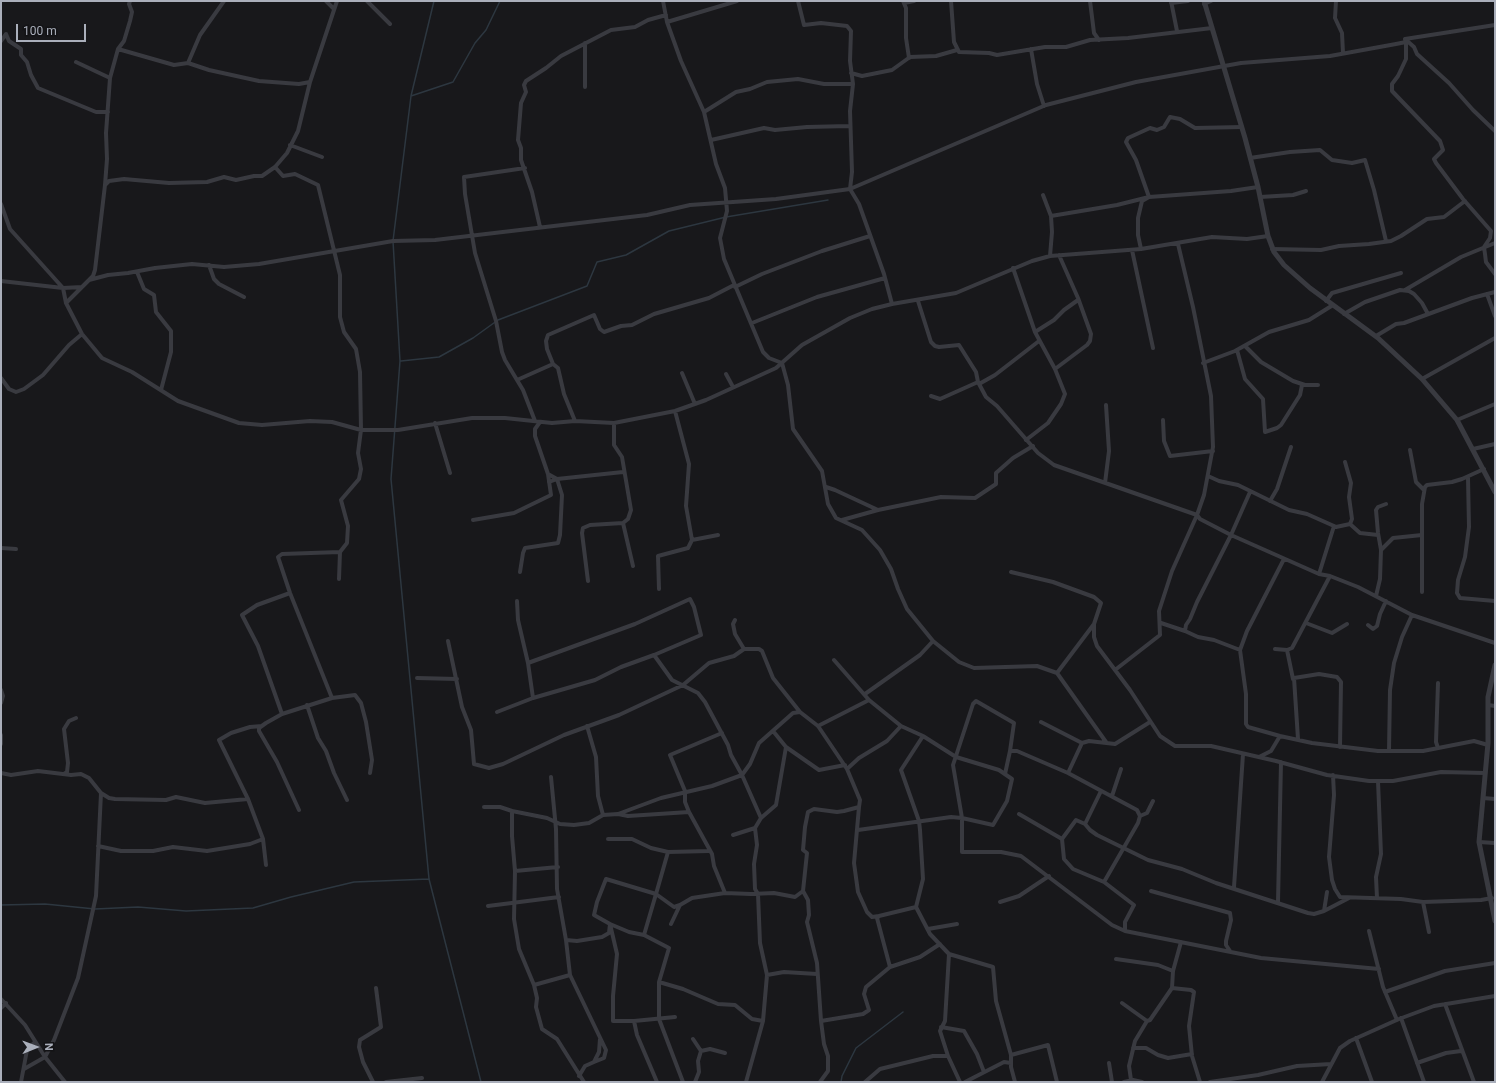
<!DOCTYPE html>
<html>
<head>
<meta charset="utf-8">
<style>
  body { margin:0 }
  #map { position:relative; width:1496px; height:1083px; overflow:hidden; background:#18181b; font-family:Roboto,sans-serif }
  canvas { display:block }
  .frame { position:absolute; inset:0; border:2px solid #aaafbb; pointer-events:none }
  .north { position:absolute; left:16px; top:1027px; width:40px; height:40px; -webkit-text-stroke:3px #131316; paint-order:stroke; rotate:89deg; font-size:11px; font-weight:700; line-height:16px; text-align:center; color:#aaafbb }
  .north::after { content:''; display:block; margin:auto; width:14px; height:18px; background:#aaafbb; clip-path:polygon(50% 0,100% 100%,50% 72%,0 100%) }
  .scale { position:absolute; left:16px; top:24px; width:70px; height:18px; box-sizing:border-box; border:2px solid #aaafbb; border-top:0; padding-left:5px; font-size:12px; line-height:14px; white-space:nowrap; color:#aaafbb; -webkit-text-stroke:3px #131316; paint-order:stroke }
</style>
</head>
<body>
<div id="map">
<canvas width="1496" height="1083"></canvas>
<div class="frame"></div>
<div class="north">N</div>
<div class="scale">100 m</div>
</div>
<script>
const ctx = document.querySelector('canvas').getContext('2d');
ctx.lineJoin = 'round';
function shape(rows) {
  const path = new Path2D();
  for (const r of rows) {
    path.moveTo(r[0], r[1]);
    for (let i = 2; i < r.length; i += 2) path.lineTo(r[i], r[i + 1]);
  }
  return path;
}
function strokePath(path, color, width, dash) {
  ctx.strokeStyle = color;
  ctx.lineWidth = width;
  ctx.lineCap = dash ? 'butt' : 'round';
  ctx.setLineDash(dash || []);
  ctx.stroke(path);
}
strokePath(shape([
  [434,1,411,96,393,241,400,361,391,479,429,879,481,1082],
  [411,96,453,82,475,43,486,30,500,1],
  [401,361,439,357,473,338,498,320,587,286,597,262,626,255,669,231,726,217,828,200],
  [1,905,45,904,95,909,138,907,186,911,253,908,291,897,354,882,429,879],
  [841,1082,842,1076,856,1048,903,1012]
]), '#2d3740', 1.5);
strokePath(shape([
  [224,1,200,35,188,63,209,70,259,81,299,84,310,82],
  [326,1,334,9],
  [367,1,390,24],
  [663,1,667,22,681,61,704,112,716,164,725,188,727,211,720,238,724,259,763,352,769,358,782,363,788,385,793,429,822,471,828,504,836,518,862,530,880,550,891,569,898,589,907,609,933,641,959,662,974,668,1037,666,1057,673,1106,742],
  [798,1,804,25,821,23,847,26,851,31,850,61,853,84,850,111,852,172,850,189,859,204,884,274,892,304],
  [903,1,906,8,906,38,909,58],
  [951,1,954,42,959,52,989,53,997,55,1045,47,1066,47,1090,40,1128,38,1212,28],
  [1090,1,1094,33,1099,40],
  [1171,1,1177,31],
  [1336,1,1335,18,1342,33,1343,53],
  [904,3,914,1],
  [1171,3,1188,1],
  [1204,4,1211,1],
  [667,22,737,1],
  [1405,39,1414,47,1417,54,1449,83,1473,110,1495,131],
  [1,41,6,34,9,41,21,49,21,55,27,62,31,75,38,88,96,112,108,112],
  [1406,42,1406,59,1398,76,1392,84,1392,91,1440,141,1443,150,1434,159,1436,163,1463,199,1491,231,1490,238,1484,247,1485,254,1486,262,1495,274],
  [585,43,585,87],
  [118,49,124,41,130,21,132,12,129,4,130,1],
  [1031,49,1037,84,1044,106],
  [76,62,110,78],
  [851,73,862,76,892,70,910,57,936,56,957,50],
  [704,112,736,92,750,89,767,82,798,79,824,84,853,84],
  [711,140,764,128,775,130,807,127,849,126],
  [290,145,322,157],
  [1250,158,1290,152,1320,150,1332,160,1352,163,1365,160,1374,190,1386,241],
  [275,167,283,176,295,174,318,185,340,275,340,317,344,332,356,349,360,372,361,430,358,453,361,469,359,479,341,500,348,526,347,543,340,552,339,579],
  [525,168,464,177,465,194,475,253,496,321,502,352,505,360,523,390,535,421],
  [105,185,107,159,106,133,110,78,118,49,174,65,188,63],
  [1043,195,1051,216],
  [1260,197,1293,195,1306,191],
  [1,204,10,229,63,288,66,303,82,334,102,358,132,372,178,401,239,423,262,425,310,421,332,422,361,430,398,430,472,418,505,418,552,423,575,421,614,423,675,411,706,400,776,368,802,345,850,318,872,309,892,304,956,293,1032,261,1050,256,1141,249,1212,237,1247,239,1268,236],
  [540,227,532,192,521,160,521,148,518,140,521,103,526,92,524,85,526,81,546,68,561,56,611,30,635,27,648,20,666,15],
  [1141,249,1138,235,1138,218,1142,201,1149,197,1136,160,1126,142,1128,138,1150,128,1157,130,1164,127,1170,117,1180,119,1195,128,1242,127],
  [1272,249,1321,250,1339,246,1369,244,1391,241,1401,236,1427,219,1444,217,1465,201],
  [1132,250,1153,348],
  [1050,256,1052,232,1051,216,1117,205,1149,197,1231,191,1258,187],
  [209,265,214,279,219,284,244,297],
  [1013,268,1035,332,1055,369,1065,394,1061,404,1048,423,1026,440],
  [137,272,144,289,154,295,156,312,171,331,171,352,161,390],
  [89,280,108,275,128,273,155,268,192,264,224,267,259,264,393,241,435,240,647,215,690,205,776,199,850,189,1046,105,1136,82,1241,63,1330,56,1396,44,1406,42,1405,39,1495,25],
  [1,281,63,288,82,287],
  [735,287,762,274,822,251,870,236],
  [1405,290,1461,257,1495,243],
  [1487,294,1495,316],
  [918,301,931,342,935,346,939,347,959,345,976,372,978,382,986,397,997,406,1038,453,1054,465,1197,515,1200,519,1231,535,1319,574,1330,576,1358,587,1412,615,1495,643],
  [1326,301,1332,293,1401,273],
  [66,303,93,276,95,270,105,185,109,181,124,179,169,183,207,182,224,177,236,180,254,176,262,176,275,167,287,153,298,131,310,82,337,1],
  [1344,314,1365,302,1400,290,1409,291,1414,294,1422,303,1428,314],
  [752,323,817,297,885,278],
  [1035,332,1054,320,1064,310,1078,300],
  [1376,336,1396,324,1404,323,1472,298,1495,292],
  [1245,346,1261,362,1293,381,1305,385,1318,385],
  [1237,350,1245,379,1263,399,1265,432,1277,428,1281,425,1300,395,1302,385],
  [1203,363,1235,351,1269,332,1309,320,1333,305],
  [1055,369,1087,345,1090,341,1091,334,1078,298,1059,255],
  [682,373,695,404],
  [726,374,733,387],
  [1,378,9,389,16,392,24,389,43,375,69,345,82,334],
  [1422,379,1495,338],
  [517,380,553,364],
  [979,384,995,375,1039,341],
  [931,396,940,399,978,382],
  [675,411,689,464,686,506,692,540,718,535],
  [1163,420,1164,441,1170,456,1213,451],
  [1457,420,1495,404],
  [575,421,564,394,558,368,553,364,547,349,546,341,548,335,594,315,600,329,604,332,621,326,632,325,654,314,709,298,734,285],
  [435,423,450,473],
  [1473,449,1495,444],
  [1410,450,1416,482,1424,490],
  [1345,462,1351,483,1349,497,1352,519,1350,524],
  [1208,476,1219,481,1238,485,1289,510,1307,514,1334,526],
  [1468,478,1469,527,1465,557,1458,580,1457,593,1460,598,1495,601],
  [549,482,557,479,623,472],
  [1105,483,1109,451,1106,405],
  [826,487,835,490,878,510,842,520],
  [1270,501,1277,489,1291,447],
  [878,510,941,497,975,498,996,484,996,473,1013,458,1033,446],
  [473,520,514,513,551,495,548,474,535,436,535,429,540,422],
  [623,523,633,566],
  [1,548,16,549],
  [1381,550,1393,538,1422,535],
  [1284,559,1247,631,1240,650,1246,694,1246,724,1248,727,1280,736,1312,743,1378,751,1423,751,1474,741,1488,745],
  [520,572,523,553,525,548,558,543,560,535,562,495,557,479,548,474],
  [1011,572,1053,582,1094,597,1101,603,1094,624],
  [1319,574,1334,526,1336,527,1350,524,1360,533,1378,535],
  [588,581,582,533,583,528,590,525,623,523,628,519,631,510,622,457,614,445,614,423],
  [659,589,658,556,688,548,692,540],
  [1422,592,1422,504,1425,487,1427,485,1452,482,1462,479,1484,469],
  [1376,596,1380,579,1381,550,1378,533,1376,510,1378,507,1386,504],
  [517,601,518,620,528,663,533,698],
  [1161,623,1185,631],
  [1306,623,1332,633,1347,624],
  [1368,625,1373,629,1377,626,1380,614,1386,601],
  [448,641,462,707,471,730,474,764,489,768,503,764,564,735,619,715,683,685,709,663,734,656,744,649,735,634,733,624,735,620],
  [744,649,759,649,762,651,773,678,800,712],
  [1275,649,1287,650,1292,648,1330,576],
  [1240,650,1214,640,1198,637,1185,631,1186,625,1190,619,1197,602,1231,535,1250,492],
  [1287,650,1293,679],
  [834,660,869,700,901,726,923,736,956,757,999,770,1012,779,1007,801,993,825,962,818,962,852,1001,852,1021,856,1112,925,1125,931,1261,958,1379,969],
  [528,663,635,624,690,599,694,607,701,635,654,655],
  [1115,670,1160,635,1159,611,1172,571,1197,515,1204,495,1213,447,1211,396,1193,307,1178,244],
  [1057,673,1094,624,1094,637,1097,646,1130,690,1160,736,1175,746,1211,746,1276,761,1327,775,1369,781,1393,781,1441,772,1485,773],
  [417,678,457,679],
  [1,690,3,696,1,703],
  [865,694,920,655,933,641],
  [332,698,290,593,278,557,282,554,340,552],
  [307,705,318,738,326,751,334,773,347,800],
  [1488,705,1495,706],
  [497,712,533,698,595,680,621,667,654,655,672,680,698,693,705,702,728,745,731,755,742,775,761,818],
  [282,714,258,646,242,615,257,605,290,593],
  [1041,722,1082,743],
  [587,726,596,757,598,796,603,815],
  [818,726,869,700],
  [773,731,786,747,819,770,845,765],
  [722,733,670,755,685,791,685,802,689,812,712,854,714,866,725,893],
  [1,735,1,744],
  [923,736,901,770,919,821,920,830,923,879,916,907,930,934,949,954,945,1021,940,1031,948,1056,960,1082],
  [1298,739,1294,678,1319,674,1337,677,1341,682,1340,747],
  [1438,748,1436,742,1438,683],
  [1389,751,1390,690,1394,663,1402,637,1412,615],
  [1259,757,1271,751,1280,736],
  [847,769,859,758,887,741,901,726],
  [1,773,11,775,38,771,71,775,81,774,89,778,101,793,109,798,115,799,166,800,176,797,205,803,248,799,263,839,266,865],
  [1068,773,1082,743,1089,741,1115,744,1150,722],
  [64,774,67,772,68,763,64,729,69,721,76,718],
  [1005,774,1010,751,1017,751,1068,773,1137,810,1140,816,1138,823,1104,882,1134,905,1125,922,1125,931],
  [1333,775,1334,795,1329,857,1332,880,1335,889,1340,897,1401,899,1423,902,1481,900,1492,898],
  [551,777,556,829,557,889,566,940,577,941,602,937,609,933,610,924,594,915,597,902,606,879,656,894,644,935],
  [1101,791,1085,824,1090,830,1097,835,1148,860,1182,869,1216,883,1308,913,1314,914,1324,911,1349,898],
  [1112,796,1121,769],
  [1483,798,1495,799],
  [248,799,219,740,231,733,250,727,262,726],
  [484,807,500,807,512,811,512,836,515,871,514,919,519,949,534,985,537,998,536,1007,542,1029,557,1039,584,1082],
  [859,807,854,863,858,892,867,912,872,917,879,916],
  [299,810,277,762,259,731,259,728,266,723,282,714,332,698,355,695,361,703,366,722,372,760,370,773],
  [512,811,547,818,560,824,574,825,589,823,603,815,618,814,628,816,689,812],
  [618,814,661,798,712,786,742,775,750,764,759,743,793,713,800,712,818,726,847,769,860,800,859,807,844,811,837,812,814,809,808,812,805,827,803,850,807,853,803,891,808,900,809,915,807,922,817,963,821,1021,824,1044,828,1056,828,1071,820,1082],
  [1019,814,1062,839],
  [1140,816,1147,813,1153,801],
  [1085,824,1076,820,1062,839,1064,859,1073,869,1104,882],
  [858,830,951,817,962,818,953,765,973,704,976,701,1014,723,1010,751],
  [733,835,755,828],
  [608,839,632,839,651,848,668,852,709,851],
  [1479,842,1495,843],
  [98,846,121,851,153,851,173,847,207,851,250,844,263,839],
  [668,852,656,894,674,907,680,905,692,898,725,893,751,894,774,893,795,897,803,891],
  [515,871,558,867],
  [1234,887,1243,754],
  [1151,891,1230,913,1231,920,1226,941,1226,945,1230,951],
  [1377,898,1376,877,1381,854,1378,781],
  [1000,902,1019,896,1049,876],
  [1278,902,1281,762],
  [1423,902,1429,932],
  [488,906,559,897],
  [1324,911,1327,892],
  [671,924,680,905],
  [928,929,957,924],
  [1369,931,1383,987,1397,1020],
  [566,940,570,975,606,1050,604,1058,594,1062],
  [949,954,993,967,996,1001,1011,1055,1011,1067,1015,1082],
  [1116,959,1158,965,1173,971],
  [890,967,877,918,879,916,916,907],
  [767,975,784,972,817,974],
  [659,982,683,989,718,1004,735,1005,752,1019,763,1021],
  [534,985,570,975],
  [1172,988,1191,990,1194,992,1189,1026,1192,1056,1200,1082],
  [1385,992,1445,971,1495,963],
  [1,999,25,1025,45,1057,65,1082],
  [1122,1003,1147,1021],
  [1445,1004,1474,1082],
  [1,1008,6,1003],
  [1401,1018,1424,1082],
  [634,1021,613,1021,613,996,617,954,610,924,629,932,644,935,669,948,659,982,659,1019,683,1082],
  [821,1021,863,1014,869,1010,864,994,866,987,890,967,920,957,940,944],
  [941,1027,964,1031,977,1054,984,1072],
  [1356,1038,1372,1082],
  [693,1039,701,1051],
  [1133,1048,1146,1048,1158,1055,1168,1058,1192,1054],
  [1011,1055,1048,1045,1057,1082],
  [1109,1063,1112,1082],
  [1417,1063,1446,1053,1461,1051],
  [24,1069,45,1057,54,1040,78,978,96,896,101,793],
  [579,1076,585,1066,594,1062,599,1052,600,1039],
  [1131,1080,1129,1066,1135,1041,1147,1021,1150,1020,1172,988,1173,971,1181,942],
  [21,1082,27,1050,35,1042],
  [373,1082,363,1062,359,1047,360,1040,381,1027,376,988],
  [386,1082,422,1078],
  [657,1082,637,1035,634,1021,675,1017],
  [695,1082,699,1072,698,1061,701,1051,710,1049,725,1053],
  [746,1082,763,1021,767,975,760,943,758,894,755,889,754,864,757,845,755,828,761,818,776,805,786,747],
  [865,1082,880,1069,933,1056,948,1056],
  [965,1082,1004,1062,1011,1063],
  [1124,1082,1133,1080,1142,1082],
  [1210,1082,1258,1075,1297,1066,1331,1064],
  [1322,1082,1340,1048,1350,1041,1399,1019,1434,1006,1495,996]
]), '#393a40', 4);
strokePath(shape([
  [1204,1,1245,138,1258,187,1268,236,1274,252,1284,265,1310,288,1378,338,1422,379,1457,420,1495,492],
  [1495,665,1488,697,1488,743,1479,842,1495,921]
]), '#393a40', 5);
</script>
</body>
</html>
